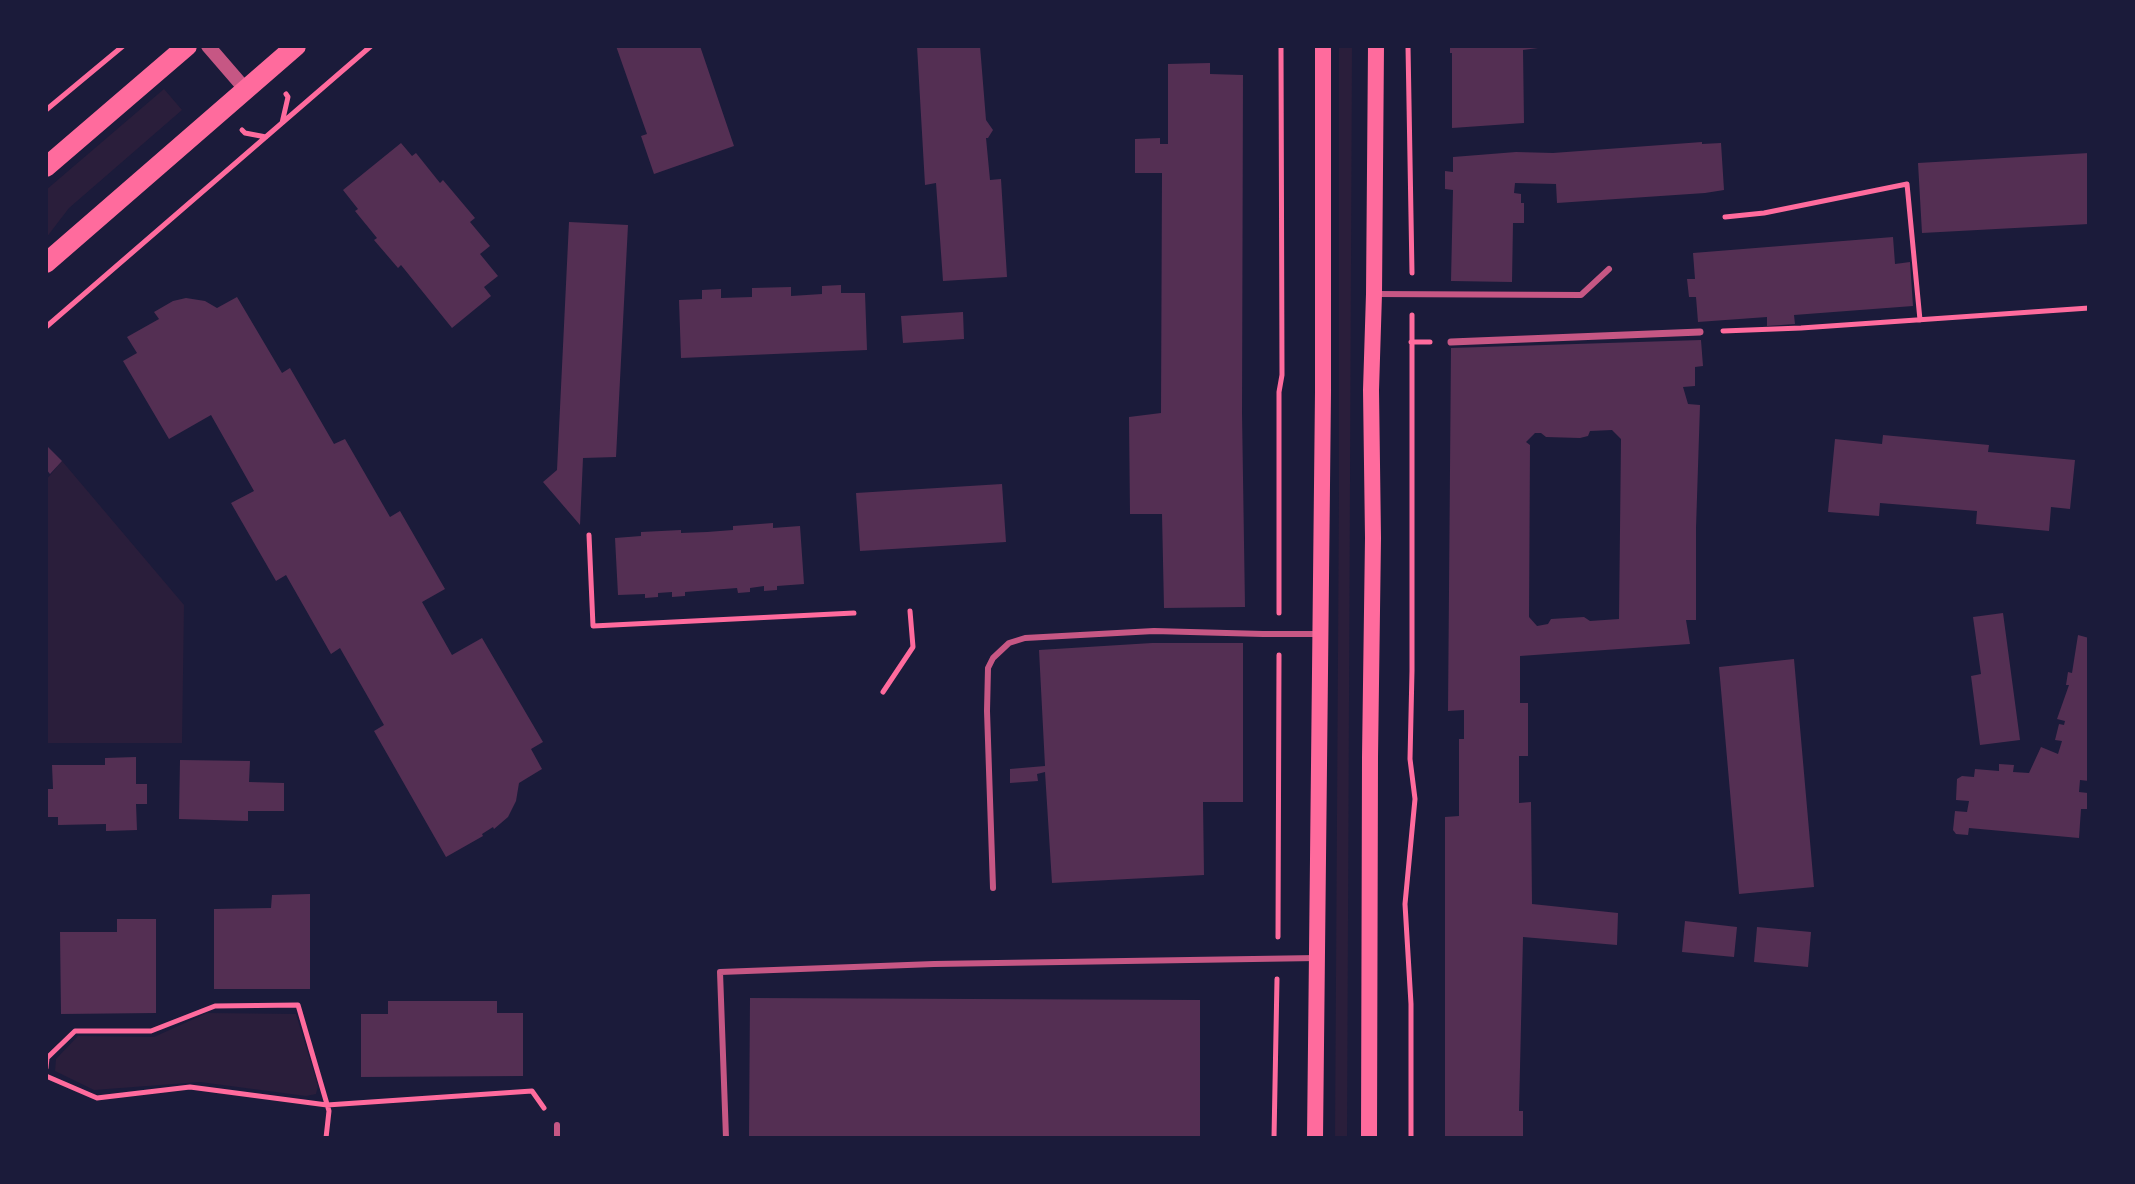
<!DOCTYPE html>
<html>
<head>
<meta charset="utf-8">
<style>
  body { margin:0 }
  #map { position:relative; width:2135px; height:1184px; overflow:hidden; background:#1b1b3a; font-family:"Varela Round",sans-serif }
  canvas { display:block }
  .frame { position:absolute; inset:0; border:48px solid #1b1b3a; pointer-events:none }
</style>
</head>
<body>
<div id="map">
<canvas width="2135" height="1184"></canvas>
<div class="frame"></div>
</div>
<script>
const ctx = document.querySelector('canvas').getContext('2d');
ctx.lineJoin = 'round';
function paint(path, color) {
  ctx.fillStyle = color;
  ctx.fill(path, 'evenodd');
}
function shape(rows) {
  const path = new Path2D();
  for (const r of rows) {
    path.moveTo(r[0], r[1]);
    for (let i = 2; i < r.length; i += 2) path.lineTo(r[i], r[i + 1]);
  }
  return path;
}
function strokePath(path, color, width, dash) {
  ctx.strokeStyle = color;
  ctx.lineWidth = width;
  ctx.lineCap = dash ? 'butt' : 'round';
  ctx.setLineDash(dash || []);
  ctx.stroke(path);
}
paint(shape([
  [1339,46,1352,46,1347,1138,1335,1138,1339,491],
  [164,89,182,110,69,208,46,238,46,190],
  [62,461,184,605,182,743,46,743,46,480],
  [207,1013,296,1014,318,1086,316,1094,306,1096,200,1082,94,1090,55,1071,56,1059,78,1036,154,1037]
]), '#2a1e3b');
paint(shape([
  [616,46,700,46,734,146,654,174,641,136,647,134],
  [917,46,980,46,986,120,993,130,988,138,986,138,990,180,1001,179,1007,277,943,281,936,183,925,185],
  [1450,46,1538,46,1538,48,1523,50,1524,123,1452,128,1452,53,1450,53],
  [1210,63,1210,74,1243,75,1242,413,1245,607,1164,608,1162,514,1130,514,1129,417,1161,413,1162,173,1135,173,1135,139,1160,138,1160,144,1168,144,1168,64],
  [1702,142,1702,144,1721,143,1724,190,1705,193,1557,203,1556,184,1515,183,1514,193,1521,194,1521,203,1524,203,1524,223,1513,223,1512,282,1451,281,1453,190,1445,189,1445,171,1453,172,1453,157,1516,152,1553,153],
  [401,143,412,156,416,153,440,183,443,180,475,218,470,222,490,246,480,254,498,276,484,287,491,296,452,328,401,265,398,268,374,240,377,238,355,211,358,209,343,190],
  [2089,153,2089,224,1922,233,1918,163],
  [569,222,628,225,616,457,583,458,580,525,543,482,557,470],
  [1893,237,1895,264,1910,262,1913,306,1794,315,1795,324,1767,326,1767,317,1698,322,1696,297,1689,297,1687,279,1695,279,1693,253],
  [841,285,841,293,865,293,867,350,681,358,679,300,702,299,702,290,721,289,721,298,752,297,752,288,791,287,791,296,822,294,822,286],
  [237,297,282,373,290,368,334,444,345,439,390,517,400,511,445,589,422,602,452,655,482,638,543,742,531,749,542,769,519,783,516,801,508,817,494,829,493,827,482,834,483,836,446,857,374,731,384,725,340,648,331,654,286,575,276,581,231,503,254,491,211,415,169,439,123,361,137,353,127,337,159,319,154,312,173,301,186,298,205,301,217,308],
  [963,312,964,339,903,343,901,316],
  [1701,340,1703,366,1695,367,1695,386,1683,387,1688,404,1700,405,1696,528,1696,620,1686,620,1690,644,1520,656,1520,703,1528,703,1528,756,1519,756,1519,803,1531,802,1532,904,1618,913,1617,945,1523,937,1519,1111,1523,1111,1523,1138,1445,1138,1445,817,1459,816,1459,739,1464,739,1464,710,1448,711,1451,348],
  [1612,430,1621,439,1619,619,1590,621,1584,617,1551,619,1548,624,1537,626,1529,617,1530,445,1526,442,1535,433,1541,433,1546,437,1580,438,1588,436,1590,431],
  [1883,435,1989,445,1988,452,2075,460,2070,509,2051,507,2049,531,1976,524,1977,511,1880,503,1879,516,1828,512,1835,439,1882,444],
  [46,445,62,461,50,474,46,469],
  [1002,484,1006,542,860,551,856,493],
  [773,523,773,528,800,526,804,584,777,586,777,590,764,591,764,586,750,588,750,592,738,593,737,588,685,592,685,596,672,597,672,592,658,593,658,597,645,598,645,594,618,595,615,538,641,536,641,532,681,530,681,533,707,532,733,530,733,526],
  [2003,613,2020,740,1980,745,1971,676,1981,674,1973,617],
  [2078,635,2089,638,2089,781,2080,780,2079,792,2088,793,2087,809,2081,809,2079,838,1969,828,1968,835,1956,834,1953,830,1955,811,1967,812,1969,801,1956,800,1957,779,1962,776,1974,777,1975,769,1999,771,1999,764,2014,765,2013,772,2029,773,2041,747,2058,754,2062,741,2055,740,2059,724,2064,725,2065,721,2057,719,2069,685,2066,685,2068,672,2072,673],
  [1152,643,1243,643,1243,802,1203,802,1204,875,1052,883,1045,772,1037,774,1038,781,1010,783,1010,769,1045,766,1039,650],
  [1794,659,1814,887,1739,894,1719,667],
  [136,757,136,784,147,784,147,804,136,804,137,830,106,831,106,824,58,825,58,817,46,817,46,789,53,789,52,765,105,765,105,758],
  [180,760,250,761,249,782,284,783,284,811,248,811,248,821,179,819],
  [310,894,310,989,214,989,214,909,271,908,272,895],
  [117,919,156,919,156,1013,61,1014,60,932,117,932],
  [1685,921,1737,927,1734,957,1682,952],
  [1757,927,1811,932,1808,967,1754,962],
  [750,998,1200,1000,1200,1138,749,1138],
  [388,1001,497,1001,497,1013,523,1013,523,1076,361,1077,361,1014,388,1014]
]), '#542f53');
strokePath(shape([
  [1408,46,1412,273],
  [46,110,123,46],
  [282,123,288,97,286,94],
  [242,130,245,133,266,137],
  [1725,217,1764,213,1907,184,1920,320],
  [46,327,371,46],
  [1723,331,1801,328,2089,308],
  [1411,342,1430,342],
  [589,535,593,626,854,613],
  [1279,613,1279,392,1282,375,1281,46],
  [883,692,913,647,910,611],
  [1278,937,1279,655],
  [46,1068,47,1058,75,1031,151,1031,215,1006,298,1005,329,1111,326,1138],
  [46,1076,97,1098,190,1087,327,1105,532,1091,544,1108],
  [1274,1138,1277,979],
  [1411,1138,1411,1004,1405,904,1415,799,1410,759,1412,671,1412,315]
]), '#ff6b9d', 5);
strokePath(shape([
  [1375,294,1581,295,1609,269],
  [993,888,987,711,988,668,993,658,1009,643,1025,638,1154,631,1263,634,1319,634],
  [557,1138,557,1125],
  [726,1138,720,972,934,964,1317,958]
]), '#c65784', 6);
strokePath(shape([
  [1451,342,1700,332]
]), '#c65784', 7);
strokePath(shape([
  [208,46,246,90]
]), '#c65784', 14);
strokePath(shape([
  [1315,1138,1323,392,1323,46],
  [1369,1138,1370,757,1373,538,1371,390,1374,294,1376,46]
]), '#ff6b9d', 16);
strokePath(shape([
  [46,167,187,46],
  [46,263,296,46]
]), '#ff6b9d', 20);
</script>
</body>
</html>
